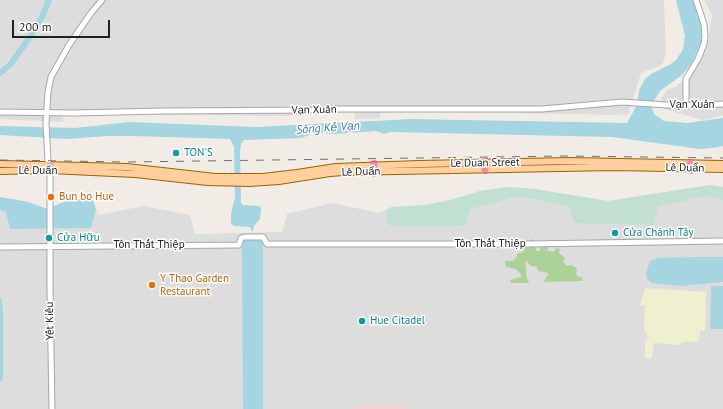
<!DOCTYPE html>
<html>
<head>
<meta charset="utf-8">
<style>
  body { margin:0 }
  #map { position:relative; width:723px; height:409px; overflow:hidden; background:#f1ede6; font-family:"PT Sans",sans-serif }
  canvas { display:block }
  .scale { position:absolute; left:12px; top:20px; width:98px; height:18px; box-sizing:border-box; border:2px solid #202020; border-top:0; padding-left:5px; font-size:12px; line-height:14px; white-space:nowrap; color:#202020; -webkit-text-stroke:3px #fff; paint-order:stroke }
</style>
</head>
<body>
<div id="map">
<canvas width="723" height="409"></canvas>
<div class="scale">200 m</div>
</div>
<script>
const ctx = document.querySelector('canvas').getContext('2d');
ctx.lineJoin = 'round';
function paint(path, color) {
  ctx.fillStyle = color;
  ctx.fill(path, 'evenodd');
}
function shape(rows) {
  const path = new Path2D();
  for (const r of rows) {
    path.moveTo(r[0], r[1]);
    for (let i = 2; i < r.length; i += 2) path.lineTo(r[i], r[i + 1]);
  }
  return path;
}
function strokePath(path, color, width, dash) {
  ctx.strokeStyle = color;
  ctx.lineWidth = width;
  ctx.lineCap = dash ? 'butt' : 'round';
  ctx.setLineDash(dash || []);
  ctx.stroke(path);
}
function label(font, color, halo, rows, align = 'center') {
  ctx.font = font + ' "PT Sans",sans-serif';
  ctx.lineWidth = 3;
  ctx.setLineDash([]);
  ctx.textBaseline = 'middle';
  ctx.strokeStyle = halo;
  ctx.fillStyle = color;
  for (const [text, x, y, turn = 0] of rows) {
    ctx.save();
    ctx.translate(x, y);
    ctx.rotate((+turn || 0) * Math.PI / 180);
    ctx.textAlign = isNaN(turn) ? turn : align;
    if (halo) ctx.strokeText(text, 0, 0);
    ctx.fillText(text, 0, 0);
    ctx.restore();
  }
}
paint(shape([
  [0,0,664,0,666,53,662,65,641,73,628,115,391,111,381,111,380,118,355,119,354,112,288,116,94,114,63,112,63,122,0,119],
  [704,0,723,0,723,115,703,120,664,109,661,98,668,90,677,86,695,66,708,43,712,15],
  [710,185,723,187,723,409,0,409,0,197,28,202,47,209,69,200,85,199,93,200,96,209,99,215,143,206,190,215,195,234,282,232,287,214,332,203,379,213,391,207,425,205,450,200,480,191,507,187,535,189,608,201]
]), '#dedddd');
paint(shape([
  [355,405,406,405,406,409,355,409]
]), '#f2d4d4');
paint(shape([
  [645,288,706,292,705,331,700,331,699,341,682,342,680,345,654,343,652,357,649,359,645,357,645,341,648,339,647,334,644,330,645,306,640,305]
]), '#eff0d0');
paint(shape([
  [524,239,527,243,532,239,534,241,536,251,539,251,542,245,549,246,547,250,549,251,554,252,556,248,560,249,559,253,566,259,563,260,564,263,567,266,571,265,577,268,576,274,579,277,582,277,583,281,543,282,548,275,548,273,538,271,537,267,531,266,526,261,525,263,526,268,526,275,529,283,511,283,510,280,521,277,521,274,516,269,506,267,505,261,513,261,517,256,517,254,523,252,526,246,522,242]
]), '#acd298');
paint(shape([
  [710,185,723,187,723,200,706,196,658,207,653,225,574,223,570,207,520,196,470,209,466,224,460,226,391,226,386,222,386,214,391,207,425,205,450,200,480,191,507,187,535,189,608,201]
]), '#c2e0d1');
paint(shape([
  [676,0,693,0,701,22,702,33,701,43,691,64,682,75,660,91,653,102,652,108,654,114,664,121,687,123,723,118,723,146,712,148,700,149,612,137,391,132,384,134,376,131,333,134,320,133,312,134,301,138,244,140,241,144,240,152,241,203,243,205,259,206,261,208,260,219,254,226,253,231,252,231,250,227,234,226,231,223,231,213,235,198,234,147,230,139,134,136,108,136,67,139,0,135,0,126,75,128,129,122,256,127,411,119,627,123,637,105,639,90,645,79,651,74,671,64,677,59,683,49,685,36],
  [0,197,28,202,47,209,69,200,85,199,93,200,96,209,91,228,10,229,6,212,0,210],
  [245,238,261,239,263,246,263,409,243,409,242,247,243,240],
  [695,257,723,257,723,282,681,286,670,285,652,283,647,279,646,273,650,261,658,258],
  [711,286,723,286,723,329,710,329],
  [0,297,2,300,3,312,3,378,2,381,0,381]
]), '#a4d5e1');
strokePath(shape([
  [10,65,32,34,42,17,49,0],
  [0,73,6,68]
]), '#a4d5e1', 6);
const minor = shape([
  [686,105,686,79,698,59,704,44,705,36,704,24,696,0],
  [0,112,74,113,163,111,312,110,330,109,542,109,622,102,682,106,723,104],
  [50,166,48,161,46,123,48,92,51,77,69,45,91,13,102,0],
  [50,170,50,291,52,409],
  [0,247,239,245,241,238,244,237,263,237,267,244,527,244,723,241]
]);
const major = shape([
  [0,164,127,167,215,177,263,177,297,173,336,167,419,164,569,161,723,164],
  [0,171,50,170,135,174,208,182,249,183,279,181,330,173,343,172,614,167,723,169]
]);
const highway = shape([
  [690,164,691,169],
  [485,169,486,163],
  [50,170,50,166],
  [374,172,374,165]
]);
strokePath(minor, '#a7a7a7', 7);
strokePath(major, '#9c6200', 8);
strokePath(highway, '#e51d6a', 9);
strokePath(minor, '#fff', 5);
strokePath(major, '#ffd09d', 6);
strokePath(highway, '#ec8aa0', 7);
strokePath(shape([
  [0,160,127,162,565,156,723,158]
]), '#6e6e6e', 1, [8, 8]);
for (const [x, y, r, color] of [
  [176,153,4,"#0f9aa8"],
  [51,197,4,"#e8710a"],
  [615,233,4,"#0f9aa8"],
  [49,238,4,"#0f9aa8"],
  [152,285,4,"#e8710a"],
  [362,321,4,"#0f9aa8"]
]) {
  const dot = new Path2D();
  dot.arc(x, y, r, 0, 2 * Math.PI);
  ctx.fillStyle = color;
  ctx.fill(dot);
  strokePath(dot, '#fff', 1.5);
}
label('11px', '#202020', '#fff', [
  ["Vạn Xuân",692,105],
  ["Vạn Xuân",314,110,-1],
  ["Le Duan Street",485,163,-1],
  ["Lê Duẩn",685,168,1],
  ["Lê Duẩn",38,171],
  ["Lê Duẩn",361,172,-2],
  ["Tôn Thất Thiệp",490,244],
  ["Tôn Thất Thiệp",149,245],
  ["Yết Kiêu",50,321,-91]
]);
label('11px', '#0d838f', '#fff', [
  ["TON'S",184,153],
  ["Cửa Chánh Tây",623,233],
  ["Cửa Hữu",57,238],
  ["Hue Citadel",370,321]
], 'left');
label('11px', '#c56008', '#fff', [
  ["Bun bo Hue",59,197],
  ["Y Thao Garden",160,279],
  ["Restaurant",160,292]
], 'left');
label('italic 12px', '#4177a6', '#fff', [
  ["Sông Kẻ Vạn",328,128,-4]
]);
</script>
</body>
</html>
